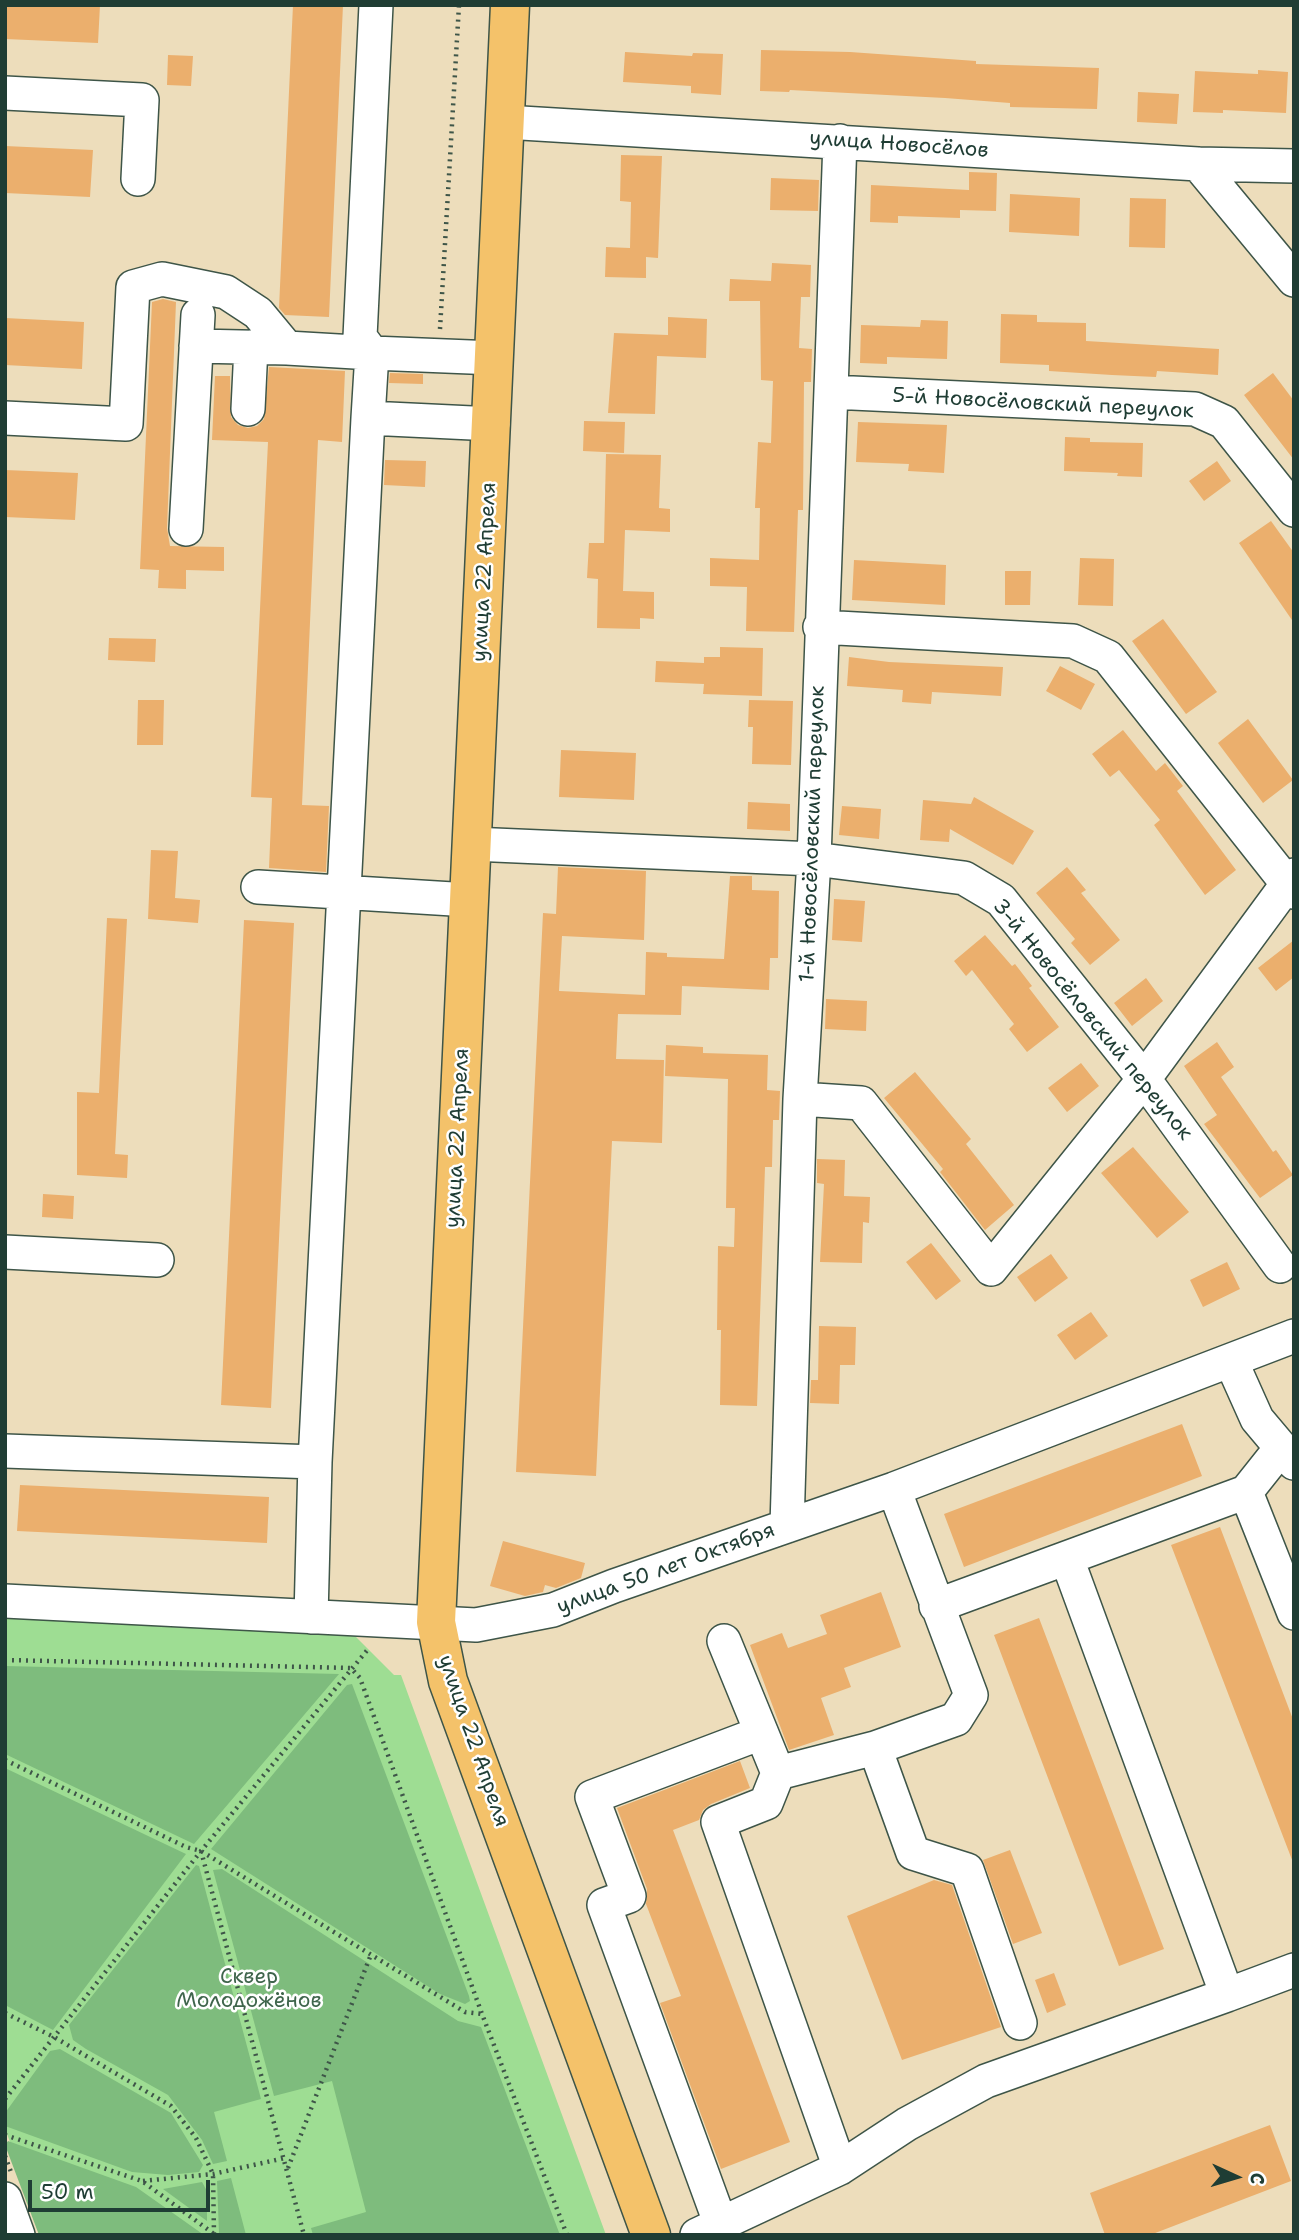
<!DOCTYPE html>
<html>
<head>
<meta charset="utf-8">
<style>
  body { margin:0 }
  #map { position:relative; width:1299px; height:2240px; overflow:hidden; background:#edddbb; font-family:"Shantell Sans",sans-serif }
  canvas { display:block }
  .frame { position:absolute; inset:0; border:7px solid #1f3d34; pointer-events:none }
  .north { position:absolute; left:1201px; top:2142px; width:70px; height:70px; -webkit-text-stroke:5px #fff; paint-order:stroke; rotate:94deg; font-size:19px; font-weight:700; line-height:28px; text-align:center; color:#1f3d34 }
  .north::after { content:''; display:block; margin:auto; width:24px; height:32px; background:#1f3d34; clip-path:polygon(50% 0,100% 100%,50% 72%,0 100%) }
  .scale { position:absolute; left:28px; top:2180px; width:182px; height:32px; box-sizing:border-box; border:4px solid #1f3d34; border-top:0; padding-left:9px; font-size:21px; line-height:24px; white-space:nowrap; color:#1f3d34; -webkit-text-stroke:5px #fff; paint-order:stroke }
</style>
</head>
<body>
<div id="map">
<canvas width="1299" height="2240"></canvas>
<div class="frame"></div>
<div class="north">С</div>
<div class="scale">50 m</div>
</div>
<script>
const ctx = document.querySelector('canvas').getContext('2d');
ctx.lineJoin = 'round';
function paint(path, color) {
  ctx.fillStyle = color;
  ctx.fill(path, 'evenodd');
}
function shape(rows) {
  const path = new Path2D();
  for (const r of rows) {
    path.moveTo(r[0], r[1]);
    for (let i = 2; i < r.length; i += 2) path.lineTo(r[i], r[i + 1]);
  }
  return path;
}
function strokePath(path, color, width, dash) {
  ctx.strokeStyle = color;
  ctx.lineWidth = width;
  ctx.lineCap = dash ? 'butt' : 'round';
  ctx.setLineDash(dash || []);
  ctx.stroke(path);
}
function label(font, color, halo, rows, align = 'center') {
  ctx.font = font + ' "Shantell Sans",sans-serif';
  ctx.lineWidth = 5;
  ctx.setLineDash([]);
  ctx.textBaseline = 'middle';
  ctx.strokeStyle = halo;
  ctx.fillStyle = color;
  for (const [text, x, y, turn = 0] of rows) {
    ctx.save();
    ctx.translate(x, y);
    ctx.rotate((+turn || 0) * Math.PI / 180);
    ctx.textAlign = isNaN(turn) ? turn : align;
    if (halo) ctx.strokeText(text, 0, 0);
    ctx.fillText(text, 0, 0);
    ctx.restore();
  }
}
paint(shape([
  [5,1618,353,1634,394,1675,401,1675,606,2235,46,2235,5,2129]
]), '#9edd93');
paint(shape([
  [5,1666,339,1674,194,1844,5,1754],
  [352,1684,469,1996,470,2001,465,2004,440,1994,211,1849,347,1685],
  [5,1768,186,1854,53,2030,5,2005],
  [196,1865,199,1866,261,2099,214,2112,227,2161,213,2164,202,2140,168,2095,86,2049,73,2040,69,2025],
  [222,1869,458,2021,481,2027,560,2235,313,2235,311,2228,366,2212,332,2081,274,2096,213,1870],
  [60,2049,171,2113,203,2165,199,2172,168,2175,132,2172,5,2126,5,2113,50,2051],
  [8,2141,136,2187,204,2235,39,2235,5,2145],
  [231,2178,246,2235,219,2233,217,2181],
  [202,2182,207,2191,207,2221,163,2189]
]), '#7ebc7d');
paint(shape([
  [5,5,100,5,98,43,5,39],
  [293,5,343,5,329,317,285,315,279,308],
  [761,50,850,52,976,61,976,64,1099,68,1097,109,1010,107,1010,103,945,98,790,90,789,92,760,91],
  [625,52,692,56,693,53,723,54,721,95,691,93,691,86,623,82],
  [168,55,193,56,191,86,167,85],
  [1258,70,1288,72,1286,113,1223,110,1223,113,1193,112,1195,71,1258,74],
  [1138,92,1179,94,1177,124,1137,122],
  [5,146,93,150,90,197,5,193],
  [621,155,662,156,658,258,646,257,646,278,605,277,606,247,630,248,631,202,620,201],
  [969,172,997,173,996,211,960,210,960,218,898,216,898,223,870,222,871,185,969,190],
  [771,178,819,180,818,211,770,210],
  [1010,194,1080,198,1079,236,1009,232],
  [1130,198,1166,199,1165,248,1129,247],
  [772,263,811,265,810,297,801,297,799,348,812,349,811,382,804,382,803,510,798,510,794,632,746,631,747,587,710,586,710,558,759,560,760,508,755,508,758,442,771,443,773,381,761,380,760,301,729,301,730,279,771,281],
  [163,299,176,302,167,528,170,546,224,547,224,571,186,570,186,589,158,588,159,570,140,569,152,302],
  [1001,314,1037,315,1037,322,1086,323,1086,341,1219,349,1218,375,1157,371,1156,377,1112,375,1049,371,1049,365,1000,363],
  [668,317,707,319,706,358,657,356,655,414,608,413,614,333,668,335],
  [5,318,84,322,82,369,5,365],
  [921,320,948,321,947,359,887,357,887,364,860,363,861,325,920,327],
  [269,367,345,371,342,442,318,440,302,805,329,806,326,872,269,868,272,798,251,797,268,442,212,440,215,376,230,376,231,417,238,425,248,428,257,426,264,419],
  [390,373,423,374,423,384,389,383],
  [1273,373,1294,401,1294,460,1244,395],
  [584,421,625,422,624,453,583,451],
  [858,422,947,425,944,473,908,471,909,464,856,462],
  [1065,437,1090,438,1090,442,1143,443,1142,477,1117,476,1118,473,1064,471],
  [606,454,661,455,659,508,670,509,670,532,625,530,623,591,654,592,654,619,640,618,640,629,597,628,598,579,587,578,589,543,604,543],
  [385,460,426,461,425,487,384,485],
  [1217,461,1231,481,1204,501,1189,481],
  [5,470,78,473,75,520,5,517],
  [1271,521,1294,553,1294,623,1239,543],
  [1080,558,1114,559,1113,606,1078,605],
  [854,560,946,565,945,605,852,600],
  [1005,571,1031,571,1030,605,1005,605],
  [1163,619,1217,692,1186,714,1132,641],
  [109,638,156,639,155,662,108,660],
  [720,647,763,648,762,696,703,694,704,684,655,682,656,661,704,663,704,657,720,657],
  [849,657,889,662,1003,667,1001,696,932,692,931,704,902,702,903,690,847,686],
  [1060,666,1095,684,1081,710,1046,691],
  [138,700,164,700,163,745,137,745],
  [749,700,793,701,791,765,752,764,753,727,748,727],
  [1248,719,1293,780,1263,803,1218,743],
  [1123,730,1156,771,1165,763,1183,786,1177,791,1236,870,1205,895,1154,825,1160,820,1119,770,1110,777,1092,754],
  [561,750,636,753,634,800,559,797],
  [974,797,1034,831,1013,865,950,829,949,842,920,840,923,800,971,804],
  [748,802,790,804,790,831,747,829],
  [842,806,881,809,879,839,839,835],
  [151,850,178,851,175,898,200,900,198,923,148,919],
  [558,867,646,871,644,940,562,936,559,991,645,995,646,952,667,953,667,957,724,959,730,876,752,876,752,890,779,891,778,958,770,958,769,990,682,986,681,1015,618,1014,616,1059,664,1060,662,1143,612,1141,596,1476,516,1472,543,913,556,914],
  [1067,867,1086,890,1081,893,1120,940,1090,965,1071,943,1075,939,1036,893],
  [834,899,865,901,862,942,832,940],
  [107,918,127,919,115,1154,128,1155,127,1178,77,1175,77,1092,99,1093],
  [244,920,294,923,271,1408,221,1405],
  [985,935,1012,966,1015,964,1032,986,1029,988,1059,1027,1027,1052,1009,1029,1014,1024,972,970,966,976,954,961],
  [1294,940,1294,977,1276,991,1258,968],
  [1146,978,1163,1001,1132,1026,1114,1003],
  [826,999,867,1001,866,1031,825,1029],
  [1217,1042,1234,1067,1221,1077,1273,1152,1276,1150,1293,1175,1260,1198,1204,1124,1217,1115,1184,1066],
  [666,1045,703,1047,703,1053,768,1055,767,1090,780,1091,779,1120,773,1120,772,1167,765,1167,757,1406,720,1405,721,1330,717,1330,718,1246,734,1247,735,1208,726,1208,728,1079,665,1076],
  [1081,1063,1099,1086,1067,1112,1048,1088],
  [915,1072,971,1139,966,1144,1014,1205,985,1230,940,1172,943,1169,884,1098],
  [1133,1147,1189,1212,1157,1238,1101,1173],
  [817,1159,845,1160,844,1196,870,1197,869,1223,863,1222,862,1263,820,1262,824,1184,817,1183],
  [43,1194,74,1196,73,1219,42,1217],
  [931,1243,961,1281,936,1300,906,1262],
  [1051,1254,1068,1278,1035,1302,1017,1277],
  [1227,1262,1240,1289,1203,1307,1190,1280],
  [1091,1312,1108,1336,1075,1360,1057,1335],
  [819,1326,856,1327,855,1365,840,1365,839,1404,810,1403,811,1380,818,1380],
  [1182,1424,1202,1476,964,1567,944,1514],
  [20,1485,269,1497,267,1543,17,1531],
  [1220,1527,1294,1722,1294,1865,1171,1545],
  [503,1541,585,1563,581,1578,556,1588,545,1585,543,1592,525,1596,490,1586],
  [881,1592,901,1647,844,1668,851,1687,821,1698,834,1735,789,1750,750,1645,782,1633,788,1648,827,1634,820,1615],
  [1039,1618,1164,1949,1119,1966,994,1635],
  [740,1761,750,1788,711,1804,703,1810,699,1820,673,1830,790,2142,721,2169,660,2003,681,1996,646,1904,647,1889,617,1808],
  [1010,1850,1042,1933,1013,1944,983,1860],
  [934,1880,952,1885,1001,2027,902,2060,847,1916],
  [1054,1973,1066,2005,1047,2013,1035,1980],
  [1270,2125,1291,2181,1150,2235,1105,2235,1090,2193]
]), '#ebaf6d');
const minor = shape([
  [376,5,360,337,372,353,495,358],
  [5,93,142,100,138,179],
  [505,122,1198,164,1294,166],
  [1198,164,1294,280],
  [196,346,287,348],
  [831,392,1195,409,1224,422,1294,510],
  [248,409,251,347],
  [5,418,126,424,133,287,162,279,226,292,258,313,287,348,372,353,368,418,493,424],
  [186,529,198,315],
  [820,627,1073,641,1108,657,1294,892],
  [472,844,814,859,964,878,1001,900,1144,1079,1280,1266],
  [258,887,469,900],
  [800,1099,861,1103,991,1269,1144,1079,1294,875],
  [5,1252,157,1260],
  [1231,1361,1257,1419,1294,1463],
  [5,1451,315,1462],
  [1246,1492,1294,1613],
  [787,1526,800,1099,814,859,840,141],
  [1067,1559,1227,1995,1294,1970],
  [5,1601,476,1625,553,1610,614,1586,894,1489,1294,1336],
  [936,1606,1246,1492,1281,1448],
  [311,1617,315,1462,368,418],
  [724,1641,778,1773,766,1803,718,1822,840,2168],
  [875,1748,913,1853,967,1870,1020,2023],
  [778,1773,875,1748,956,1719,971,1695,894,1489],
  [5,2199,18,2235],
  [721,2225,604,1905,629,1896,592,1797,761,1733],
  [697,2235,840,2168,907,2124,986,2081,1227,1995]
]);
const major = shape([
  [510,5,436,1622,448,1681,651,2235]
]);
strokePath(minor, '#3e5548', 36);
strokePath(major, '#3e5548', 41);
strokePath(shape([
  [440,329,459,5],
  [5,1660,351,1668,360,1678,482,2014,567,2235],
  [5,1760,186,1847,201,1851,465,2012,482,2014],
  [201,1851,304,2235],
  [5,2013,54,2037,171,2106,196,2138,213,2174,214,2234],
  [5,2099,201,1851,369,1648],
  [5,2135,142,2181,214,2234],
  [5,2156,11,2172],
  [288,2168,370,1957],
  [143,2181,213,2174,285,2158]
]), '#3e5548', 4.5, [2, 5]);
strokePath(minor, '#fff', 33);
strokePath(major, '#f4c26a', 38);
label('21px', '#1f3d34', '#fff', [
  ["улица Новосёлов",899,145,4],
  ["5-й Новосёловский переулок",1043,404,3],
  ["улица 22 Апреля",485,572,-87],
  ["1-й Новосёловский переулок",813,834,-88],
  ["3-й Новосёловский переулок",1092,1020,51],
  ["улица 22 Апреля",458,1138,-87],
  ["улица 50 лет Октября",666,1569,-20],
  ["улица 22 Апреля",473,1741,71]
]);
label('21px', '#3f654c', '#fff', [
  ["Сквер",249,1978],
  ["Молодожёнов",249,2002]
]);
</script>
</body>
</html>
